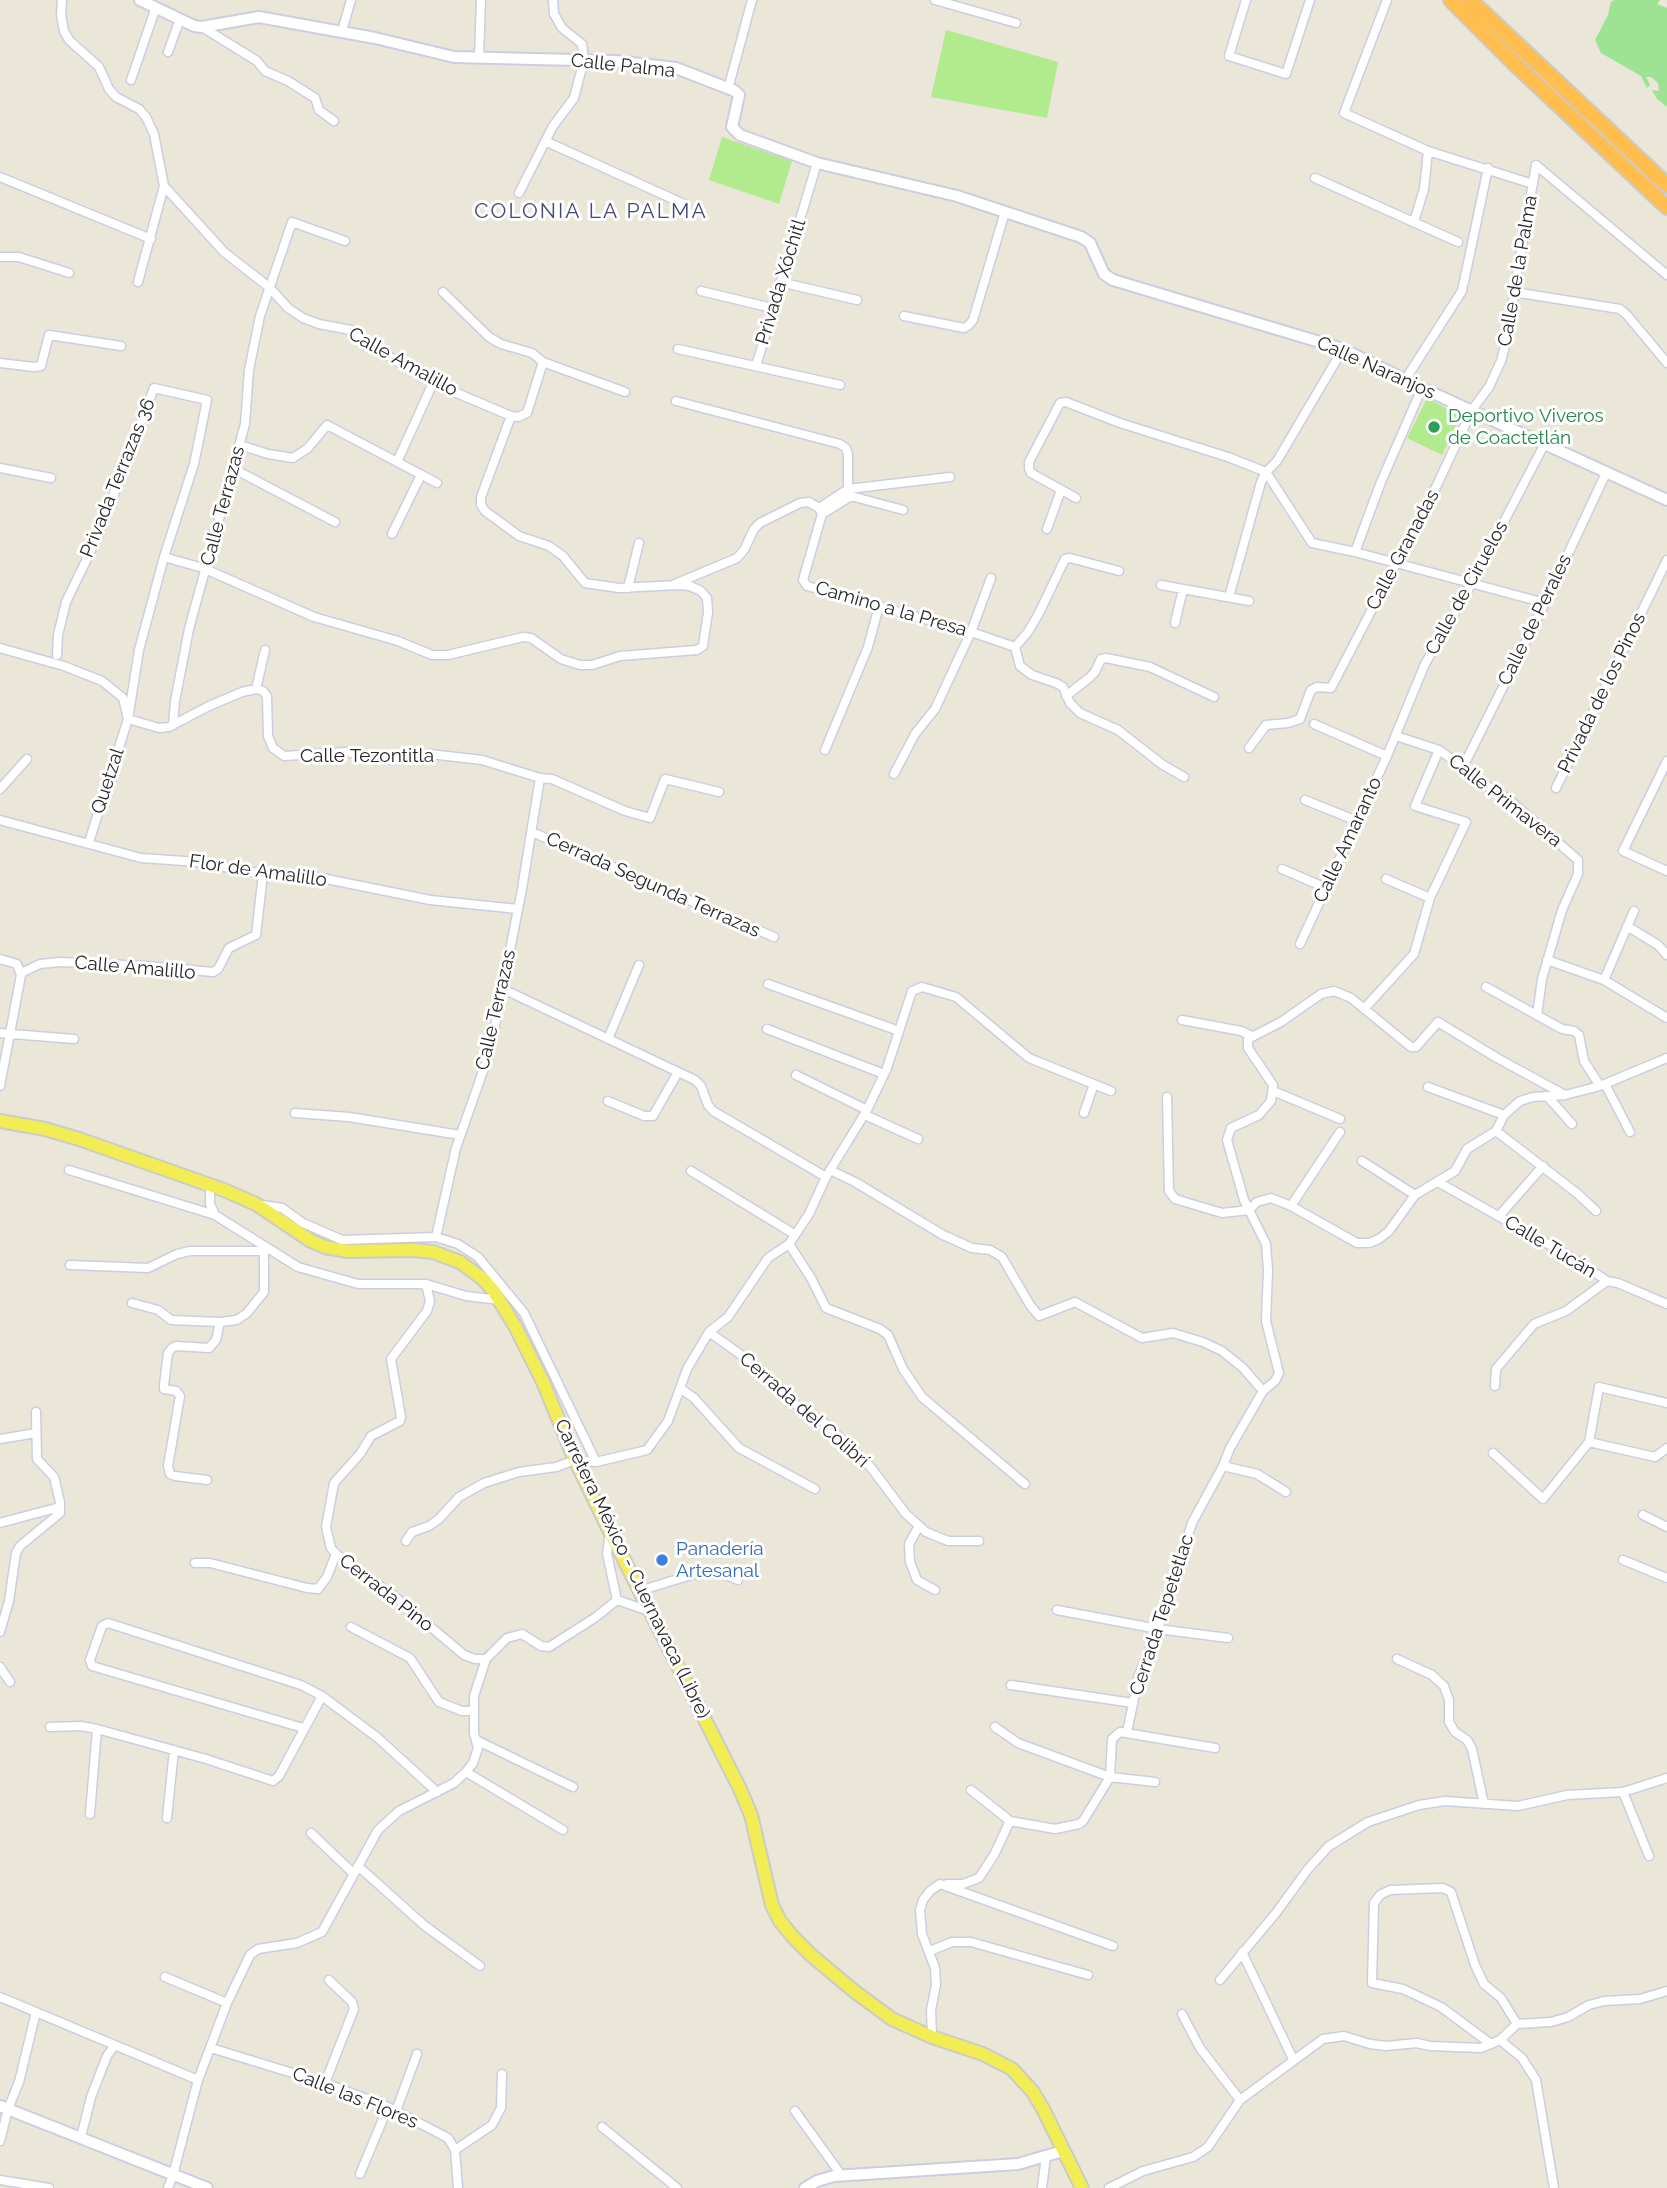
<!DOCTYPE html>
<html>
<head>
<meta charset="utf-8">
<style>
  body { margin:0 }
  canvas { display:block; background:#eae6d8 }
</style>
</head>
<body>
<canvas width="1667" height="2188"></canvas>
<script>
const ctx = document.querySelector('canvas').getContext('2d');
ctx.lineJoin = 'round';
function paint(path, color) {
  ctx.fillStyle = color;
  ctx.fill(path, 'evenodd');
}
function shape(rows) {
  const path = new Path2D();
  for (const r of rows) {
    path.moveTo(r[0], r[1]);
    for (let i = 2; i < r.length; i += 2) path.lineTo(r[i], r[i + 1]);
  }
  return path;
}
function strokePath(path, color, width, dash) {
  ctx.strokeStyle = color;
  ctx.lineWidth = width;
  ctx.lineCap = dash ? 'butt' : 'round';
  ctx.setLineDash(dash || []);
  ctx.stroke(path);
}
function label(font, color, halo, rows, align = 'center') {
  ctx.font = font + ' Raleway,sans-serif';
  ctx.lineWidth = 6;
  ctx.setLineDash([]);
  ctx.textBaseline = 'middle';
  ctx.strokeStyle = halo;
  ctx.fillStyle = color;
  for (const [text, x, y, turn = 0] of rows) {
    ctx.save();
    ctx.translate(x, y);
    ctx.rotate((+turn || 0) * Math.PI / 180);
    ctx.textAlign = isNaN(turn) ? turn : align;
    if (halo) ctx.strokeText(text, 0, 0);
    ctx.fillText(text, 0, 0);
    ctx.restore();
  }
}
paint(shape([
  [1615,0,1660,0,1657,4,1667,8,1667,107,1657,99,1652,90,1659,91,1658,83,1651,77,1646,77,1650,85,1647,88,1641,76,1601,53,1595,40,1608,15,1611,2]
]), '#9ee393');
paint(shape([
  [946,30,1058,62,1047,118,931,97],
  [722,137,792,161,779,204,709,180],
  [1427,398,1461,416,1442,455,1407,438]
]), '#b1eb8e');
const street = shape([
  [62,0,61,15,64,31,69,40,99,67,109,89,116,97,139,109,146,117,154,134,164,186,224,252,270,288,288,308,303,318,319,324,351,330,393,359,433,383,511,416,518,417,527,413,543,362],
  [935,0,1016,23],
  [1246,0,1229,56,1286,74,1310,0],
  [1387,0,1344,113,1428,151,1533,184],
  [202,27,257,61,265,71,288,81,315,98,319,110,334,121],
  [342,31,351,0],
  [168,52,180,19],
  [479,57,481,0],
  [131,80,156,7],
  [728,89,752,0],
  [545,141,684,204],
  [1536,165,1667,275],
  [0,177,151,239],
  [1315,178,1458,242],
  [519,193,553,126,574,98,584,60,582,44,562,28,554,14,553,0],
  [1414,222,1424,189,1428,151],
  [0,257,19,257,69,273],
  [138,282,164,186],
  [780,282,857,300],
  [701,291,772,308],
  [443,292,489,337,501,344,532,353,543,362,625,392],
  [1514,292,1620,309,1627,315,1667,363],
  [904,316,964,328,968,326,973,320,1005,212],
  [678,349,840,385],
  [0,363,34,367,41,366,49,335,121,346],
  [756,366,817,163],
  [1405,380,1462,291,1488,168],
  [676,401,840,444,846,448,848,454,848,489,819,508],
  [240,445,268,454,293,458,308,448,327,425,437,483],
  [397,462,433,383],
  [0,468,51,478],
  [234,469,335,522],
  [848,489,950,477],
  [1076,498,1031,473,1029,468,1029,462,1060,403,1066,402,1120,423,1228,457,1266,472,1312,543,1355,552,1545,603],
  [822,514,851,496,903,510],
  [1047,529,1061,490],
  [392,534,421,475],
  [1355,552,1381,482,1422,388],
  [164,557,203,568,314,617,398,641,432,655,448,655,523,637,531,638,561,659,580,665,592,665,620,656,697,650,703,646,708,612,707,598,701,591,690,586,679,585,619,588,585,583,563,556,549,546,519,536,485,511,481,505,481,497,511,416],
  [675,584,737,558,744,550,754,529,760,523,800,503,809,502,819,508,822,514,803,580,807,586,971,632,1015,647,1020,666,1032,675,1056,683,1063,687,1070,703,1080,713,1118,730,1163,765,1184,777],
  [1161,585,1249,601],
  [628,588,639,543],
  [1229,597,1261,482,1266,472,1277,461,1343,349],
  [1175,623,1183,589],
  [1015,647,1028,632,1039,613,1065,559,1070,558,1119,571],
  [0,648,64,666,102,681,123,698,128,719,159,728,169,727,209,706,242,692,256,689,263,691,267,696,268,736,273,748,284,756,346,752,391,760,430,754,482,760,540,778,552,779,625,811,650,818,665,779,719,792],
  [57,655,58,635,66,602,98,536,154,388,207,400,194,464,164,557,139,650,128,719,89,842],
  [256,689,265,650],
  [1066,696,1089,678,1095,672,1101,659,1106,658,1150,667,1214,697],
  [1314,724,1387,756],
  [173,725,175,701,189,629,245,424,249,370,260,316,292,222,345,241],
  [1396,736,1439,750,1463,767,1469,774,1512,802,1578,860,1578,874,1562,910,1542,979,1537,1015],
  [1249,748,1266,725,1288,723,1300,719,1311,690,1317,687,1331,688,1437,485,1472,410,1489,387,1501,361,1511,323,1514,292,1536,165],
  [825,750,868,647,879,606],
  [1667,761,1623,851,1667,871],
  [1463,767,1545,603,1606,473],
  [894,774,915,734,935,709,971,632,991,578],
  [1556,788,1667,560],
  [0,789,27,759],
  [1305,800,1357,821],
  [0,820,141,858,198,862,263,874,307,875,430,900,518,909],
  [532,832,774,937],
  [1282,869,1326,888],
  [1386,879,1430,898],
  [1627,926,1658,945,1667,955],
  [1300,944,1387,756,1425,664,1472,583,1545,443],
  [0,959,17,964,21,975,0,1086],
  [1547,960,1604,980,1667,1018],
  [21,973,40,964,60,962,147,966,213,972,218,969,229,948,256,935,263,874],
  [1604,980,1634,911],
  [768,984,899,1031],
  [1486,987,1562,1029,1574,1031,1579,1035,1584,1061,1600,1086],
  [503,989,695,1080,701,1086,708,1105,713,1111,826,1177],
  [1364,1009,1414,954,1430,898,1466,822,1415,806,1439,750],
  [1182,1020,1241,1031,1252,1036],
  [767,1029,884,1074],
  [0,1033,74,1039],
  [608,1039,639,965],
  [796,1075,867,1110],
  [1605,1084,1630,1132],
  [1428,1087,1504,1115],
  [1273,1091,1340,1119],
  [1167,1097,1169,1191,1175,1199,1222,1213,1249,1210],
  [1548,1097,1572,1124],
  [608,1101,644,1116,653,1116,678,1072],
  [295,1113,349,1117,460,1135],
  [1084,1113,1094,1084],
  [865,1115,918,1139],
  [1496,1131,1578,1194,1596,1211],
  [1362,1161,1415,1195],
  [69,1170,215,1215],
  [830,1170,855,1182,943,1235,972,1248,990,1250,1002,1257,1030,1305,1039,1316,1075,1302,1142,1338,1173,1333,1203,1342,1222,1351,1243,1368,1263,1391],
  [691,1171,794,1234],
  [1438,1182,1576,1260,1607,1281,1618,1283,1667,1304],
  [210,1184,210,1204,215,1215,298,1267,358,1284,426,1284,466,1296,500,1300],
  [262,1205,282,1208,303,1223,342,1240,436,1237,458,1244,478,1257,524,1313,596,1462],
  [1291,1206,1340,1132],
  [1249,1210,1257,1202,1271,1198,1291,1206,1357,1243,1369,1243,1379,1239,1389,1231,1415,1195,1455,1171,1467,1149,1496,1131,1504,1115,1520,1101,1533,1097,1565,1095,1600,1086,1667,1058],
  [1499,1216,1543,1166],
  [436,1237,456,1148,490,1051,522,889,540,778],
  [789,1244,811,1278,826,1308,880,1329,888,1335,903,1369,922,1397,1025,1484],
  [70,1265,148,1268,177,1254,190,1251,262,1251],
  [426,1284,430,1301,427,1311,391,1359,401,1417,400,1421,371,1436,360,1454,334,1483,326,1527,331,1548,336,1554,394,1596,464,1655,475,1659,486,1659],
  [132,1303,158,1310,171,1320,220,1322,237,1320,247,1313,264,1292,264,1248],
  [709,1332,755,1365,806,1414,820,1419,869,1465,906,1514,926,1532,948,1541,979,1541],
  [1495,1386,1496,1369,1534,1324,1566,1311,1607,1281],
  [680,1388,694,1398,739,1448,815,1489],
  [0,1439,36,1433],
  [1589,1442,1655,1457,1667,1448],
  [1493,1453,1543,1499,1589,1442,1599,1387,1667,1403],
  [1223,1466,1257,1474,1286,1492],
  [207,1480,175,1476,170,1474,168,1466,180,1396,176,1391,164,1389,164,1385,168,1353,172,1348,176,1346,209,1348,216,1340,220,1322],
  [1643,1515,1667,1527],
  [0,1523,60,1507],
  [919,1526,909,1544,910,1562,917,1580,935,1590],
  [406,1541,412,1532,429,1526,439,1519,459,1497,484,1483,519,1472,556,1467,575,1460,596,1462,647,1450,668,1421,687,1369,709,1332,728,1317,768,1258,789,1244,809,1214,826,1177,867,1110,887,1068,912,991,922,987,956,997,1029,1058,1111,1091],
  [1623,1560,1667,1578],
  [195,1563,210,1563,307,1588,318,1589,327,1577,336,1554],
  [639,1591,704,1571,717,1571,738,1580],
  [617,1600,649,1611],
  [1057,1610,1158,1629,1228,1638],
  [351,1627,410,1658,439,1702,462,1711,474,1711],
  [0,1632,9,1601,16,1553,20,1546,60,1513,60,1502,54,1477,37,1459,36,1412],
  [1397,1659,1432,1675,1444,1686,1449,1700,1449,1722,1455,1732,1467,1740,1472,1749,1484,1804],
  [0,1667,10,1682],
  [1011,1685,1133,1703],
  [50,1727,81,1726,97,1729,206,1759,273,1781,279,1776,322,1696],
  [995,1727,1018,1743,1110,1777,1155,1782],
  [303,1728,92,1666,90,1660,102,1626,108,1623,301,1685,322,1696,378,1738,437,1792],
  [1127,1732,1139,1675,1158,1629,1192,1523,1223,1466,1230,1448,1263,1391,1275,1381,1279,1373,1266,1321,1268,1270,1266,1244,1244,1200,1227,1140,1231,1128,1259,1115,1271,1101,1273,1085,1248,1048,1248,1039,1281,1022,1321,994,1334,991,1351,998,1411,1047,1416,1047,1438,1022,1497,1058,1565,1095],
  [476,1740,573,1787],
  [466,1772,563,1830],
  [971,1790,1010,1821,1055,1829,1079,1824,1083,1821,1110,1777,1112,1739,1120,1732,1215,1748],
  [1623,1792,1649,1856],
  [90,1814,97,1729],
  [167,1818,174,1750],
  [311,1833,353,1873],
  [358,1866,425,1926,480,1966],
  [947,1884,963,1884,979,1878,994,1855,1010,1821],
  [930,1951,952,1942,971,1942,1088,1975],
  [1242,1952,1293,2059],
  [165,1977,227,2003],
  [1220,1980,1276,1913,1308,1869,1329,1846,1368,1822,1419,1805,1445,1801,1518,1806,1567,1795,1623,1792,1667,1778],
  [0,1997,198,2080],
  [1182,2014,1200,2048,1240,2100],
  [932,2037,931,2010,936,1985,935,1968,922,1934,920,1910,923,1900,930,1891,940,1884,1113,1946],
  [1500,2040,1522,2058,1536,2080,1554,2188],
  [1491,2044,1441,2007,1403,1989,1372,1983,1374,1903,1380,1895,1390,1890,1443,1888,1451,1892,1475,1965,1484,1984,1501,1998,1517,2024],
  [211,2048,325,2083,388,2107,448,2138,455,2150,458,2188],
  [325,2083,354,2009,352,2002,329,1980],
  [396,2111,417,2054],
  [795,2111,842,2176],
  [602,2127,677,2188],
  [81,2137,91,2097,107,2056,115,2045],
  [0,2141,8,2109,19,2082,36,2012],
  [455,2150,492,2125,501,2108,502,2074],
  [360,2174,388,2107],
  [0,2180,49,2188],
  [168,2188,173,2175,198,2080,227,2003,250,1955,258,1949,297,1943,322,1932,378,1830,399,1811,454,1783,466,1772,473,1763,478,1748,474,1733,474,1696,486,1659,507,1638,522,1634,541,1646,549,1647,596,1617,617,1600,607,1554,610,1532],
  [1042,2188,1046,2156],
  [1109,2188,1143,2171,1193,2157,1208,2147,1240,2100,1323,2039,1344,2036,1370,2044,1386,2046,1417,2043,1430,2046,1481,2048,1500,2040,1517,2024,1551,2022,1568,2017,1589,2005,1604,2001,1640,1999,1667,1991]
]);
const secondary = shape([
  [140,0,194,26,202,27,259,17,375,38,454,57,615,61,676,68,735,91,739,95,732,127,740,135,817,163,957,196,1081,237,1090,243,1104,274,1113,280,1343,349,1422,388,1667,500],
  [0,2106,207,2188],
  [805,2188,817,2181,834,2176,1018,2164,1063,2151]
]);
const primary = shape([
  [0,1121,45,1129,79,1139,224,1190,256,1204,311,1241,325,1247,348,1251,413,1250,433,1252,460,1262,483,1279,493,1290,515,1326,543,1382,575,1460,610,1532,739,1787,751,1815,772,1905,780,1921,793,1937,811,1955,854,1991,892,2019,932,2037,983,2054,1012,2069,1033,2092,1043,2109,1082,2188]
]);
const highway = shape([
  [1451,0,1515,64,1667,207],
  [1470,0,1667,185]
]);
strokePath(street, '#cdcde1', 11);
strokePath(secondary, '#cdcde1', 14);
strokePath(primary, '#cbcbcb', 16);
strokePath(highway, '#cbcbcb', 18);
strokePath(street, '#fff', 8);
strokePath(secondary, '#fff', 10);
strokePath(primary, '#f2ed55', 12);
strokePath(highway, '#ffbe4e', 14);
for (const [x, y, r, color] of [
  [1434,427,7,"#2e9e5b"],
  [662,1560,7,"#3f7fe0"]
]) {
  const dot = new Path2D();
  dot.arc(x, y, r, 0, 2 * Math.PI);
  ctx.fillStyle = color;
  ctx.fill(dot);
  strokePath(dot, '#fff', 2.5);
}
label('19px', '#272727', '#fff', [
  ["Calle Palma",623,66,6],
  ["Calle de la Palma",1518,271,-80],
  ["Privada Xóchitl",781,282,-73],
  ["Calle Amalillo",403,362,29],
  ["Calle Naranjos",1376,368,24],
  ["Privada Terrazas 36",118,478,-68],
  ["Calle Terrazas",223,506,-75],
  ["Calle Granadas",1403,550,-62],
  ["Calle de Ciruelos",1467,588,-61],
  ["Camino a la Presa",891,609,16],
  ["Calle de Perales",1535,620,-64],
  ["Privada de los Pinos",1602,693,-64],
  ["Calle Tezontitla",367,756],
  ["Quetzal",108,781,-72],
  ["Calle Primavera",1505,801,38],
  ["Calle Amaranto",1348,840,-65],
  ["Flor de Amalillo",258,871,8],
  ["Cerrada Segunda Terrazas",653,885,24],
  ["Calle Amalillo",135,968,5],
  ["Calle Terrazas",496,1010,-77],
  ["Calle Tucán",1550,1247,31],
  ["Cerrada del Colibrí",804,1410,41],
  ["Carretera México - Cuernavaca (Libre)",632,1569,64],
  ["Cerrada Pino",386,1593,38],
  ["Cerrada Tepetetlac",1162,1615,-72],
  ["Calle las Flores",355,2098,22]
]);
label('19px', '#27864d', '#fff', [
  ["Deportivo Viveros",1448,416],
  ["de Coactetlán",1448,438]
], 'left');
label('19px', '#366cbe', '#fff', [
  ["Panadería",676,1549],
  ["Artesanal",676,1571]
], 'left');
ctx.letterSpacing = '2px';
label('21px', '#484778', '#fff', [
  ["COLONIA LA PALMA",591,212]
]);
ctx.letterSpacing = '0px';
</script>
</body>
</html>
